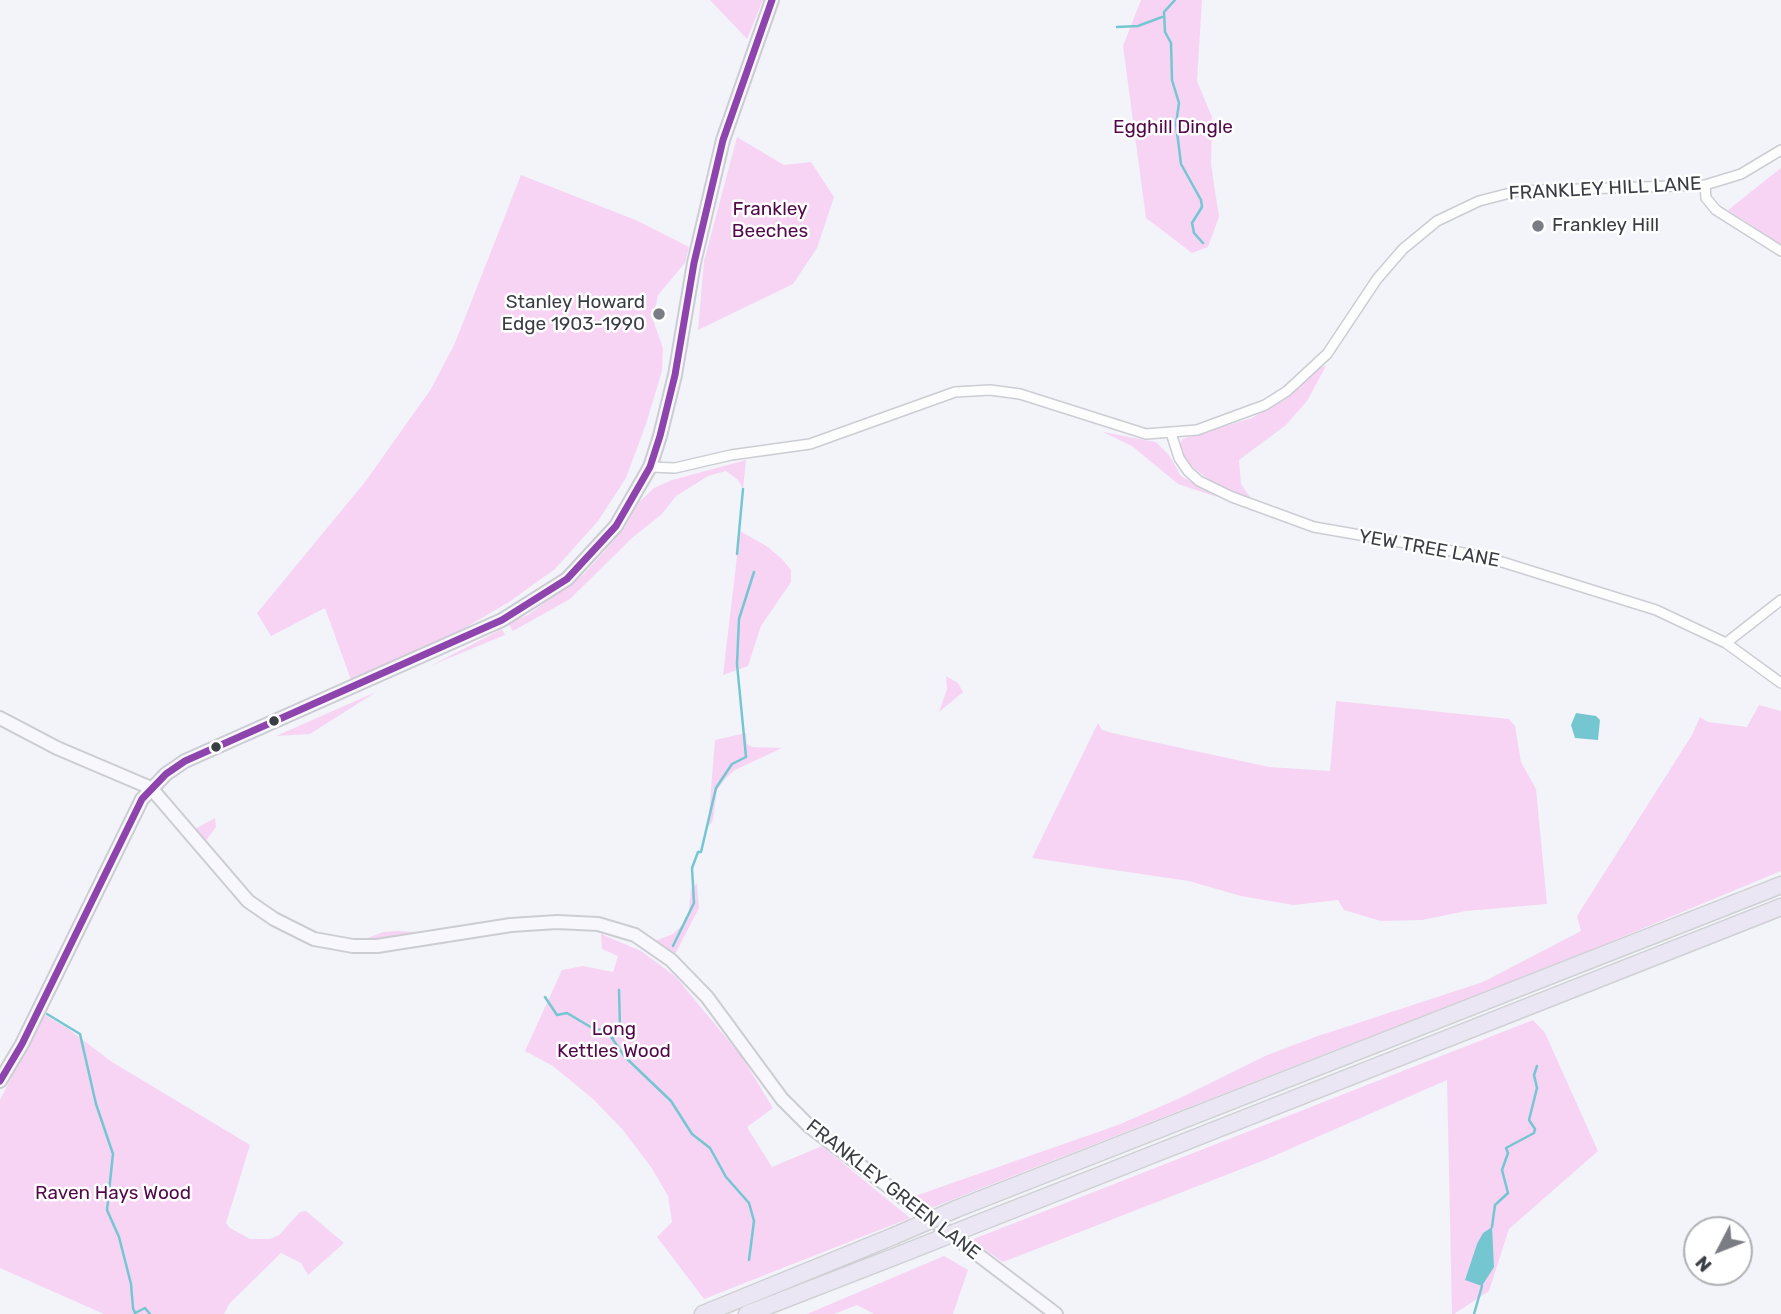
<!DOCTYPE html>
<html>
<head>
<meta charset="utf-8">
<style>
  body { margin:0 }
  #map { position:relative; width:1781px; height:1314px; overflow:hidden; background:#f2f4fa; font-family:Rubik,sans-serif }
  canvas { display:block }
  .north { position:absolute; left:1683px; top:1216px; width:70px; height:70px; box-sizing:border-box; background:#fff; border:2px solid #b0b1b4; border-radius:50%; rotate:228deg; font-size:19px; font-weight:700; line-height:28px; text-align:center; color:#3a3d44 }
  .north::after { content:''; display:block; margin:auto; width:24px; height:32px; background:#7a7d84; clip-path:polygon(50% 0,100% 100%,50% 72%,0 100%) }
</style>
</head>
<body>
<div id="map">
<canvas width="1781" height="1314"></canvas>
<div class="north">N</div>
</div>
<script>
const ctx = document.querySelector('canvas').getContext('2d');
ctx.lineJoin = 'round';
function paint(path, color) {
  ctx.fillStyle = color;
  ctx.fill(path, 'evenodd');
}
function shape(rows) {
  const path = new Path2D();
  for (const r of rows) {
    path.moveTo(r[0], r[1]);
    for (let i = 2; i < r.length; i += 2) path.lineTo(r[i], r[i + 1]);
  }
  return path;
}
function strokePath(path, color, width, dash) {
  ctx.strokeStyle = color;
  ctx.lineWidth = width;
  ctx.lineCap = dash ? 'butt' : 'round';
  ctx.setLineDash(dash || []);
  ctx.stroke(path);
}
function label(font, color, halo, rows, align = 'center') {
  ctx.font = font + ' Rubik,sans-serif';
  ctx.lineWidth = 5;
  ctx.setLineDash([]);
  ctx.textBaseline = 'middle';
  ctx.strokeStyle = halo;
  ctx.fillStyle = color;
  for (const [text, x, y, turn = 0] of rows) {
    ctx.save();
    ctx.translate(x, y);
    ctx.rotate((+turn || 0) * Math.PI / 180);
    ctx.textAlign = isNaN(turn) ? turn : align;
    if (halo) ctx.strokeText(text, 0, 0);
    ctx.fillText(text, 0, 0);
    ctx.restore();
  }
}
paint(shape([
  [710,0,763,0,747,39],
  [1141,0,1202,0,1197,81,1212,117,1211,164,1219,217,1208,247,1192,253,1146,218,1123,46],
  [737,137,784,165,811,162,834,197,817,248,793,284,698,330,704,261],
  [1781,168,1781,245,1728,210],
  [521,175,638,221,689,247,685,263,658,295,653,320,663,348,662,371,646,424,626,478,598,521,555,569,509,602,446,639,351,680,325,608,271,636,257,613,365,482,431,389,455,343],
  [1326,366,1307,401,1286,425,1239,460,1241,484,1252,500,1217,486,1185,461,1178,449,1182,439,1252,418,1290,394,1317,368],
  [1103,432,1156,442,1169,455,1181,476,1217,497,1178,484,1132,446],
  [746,460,743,489,738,480,726,471,708,476,676,496,662,514,632,538,570,599,513,631,508,623,528,615,585,573,624,529,639,502,654,488,672,480],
  [740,531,768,547,782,559,791,570,791,582,761,626,748,666,723,675],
  [502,629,505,635,430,666],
  [946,676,958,683,963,692,939,712,947,689],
  [376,692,310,734,276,736],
  [1336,701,1509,719,1515,726,1521,762,1536,789,1547,904,1466,911,1422,920,1381,921,1344,910,1338,900,1293,905,1241,896,1189,881,1032,858,1098,723,1102,730,1112,733,1269,767,1330,771],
  [1759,705,1781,711,1781,871,1591,950,931,1208,915,1196,1118,1125,1178,1099,1265,1056,1315,1037,1483,982,1581,931,1577,916,1692,735,1700,717,1708,722,1747,727],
  [746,733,747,744,752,747,782,748,735,770,725,779,717,790,713,820,708,827,715,740],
  [215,818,216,827,205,842,195,829],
  [697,883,699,908,674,956,655,941,673,934,688,919,691,889],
  [383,932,396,931,436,933,377,942,363,940],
  [601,934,641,951,675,976,742,1057,773,1108,747,1127,772,1167,822,1146,910,1218,704,1299,657,1237,672,1222,668,1196,651,1167,622,1129,593,1099,553,1066,525,1051,562,970,583,966,613,972,618,956,602,949],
  [43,1014,67,1028,112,1062,250,1145,226,1223,230,1228,250,1239,270,1239,279,1235,300,1212,306,1211,344,1243,308,1275,301,1263,281,1253,229,1304,224,1314,104,1314,0,1268,0,1100],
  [1533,1020,1545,1033,1598,1151,1509,1229,1489,1291,1454,1314,1452,1314,1447,1080,1267,1159,1003,1262,971,1240],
  [944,1256,968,1270,953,1314,874,1314,857,1305,834,1314,807,1314]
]), '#f7d4f3');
paint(shape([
  [1576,713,1596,716,1600,720,1598,740,1575,738,1571,725],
  [1492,1227,1494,1267,1482,1286,1465,1280,1477,1244,1483,1233]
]), '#74c7d1');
strokePath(shape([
  [1175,0,1164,12,1165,32,1171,43,1172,80,1179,103,1176,124,1181,164,1201,200,1202,207,1192,223,1194,233,1203,243],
  [1117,27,1138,26,1162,17],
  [737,554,743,489],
  [673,946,694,903,692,868,698,852,701,852,716,788,732,764,746,757,737,664,739,619,754,572],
  [545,997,557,1015,567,1013,594,1029,607,1031,625,1057,671,1101,692,1134,710,1148,726,1177,749,1203,754,1221,749,1260],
  [47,1014,80,1034,96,1104,113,1154,107,1210,119,1237,131,1284,133,1308,135,1313,145,1308,150,1314],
  [613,1038,620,1027,619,990],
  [1492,1227,1495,1205,1508,1193,1502,1170,1508,1153,1506,1148,1534,1133,1535,1129,1529,1120,1537,1088,1534,1075,1537,1066],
  [1474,1314,1482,1286]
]), '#74c7d1', 2.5);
const street = shape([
  [1705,185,1706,198,1716,210,1781,251],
  [1171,433,1179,458,1188,471,1199,481,1232,497,1314,527,1486,557,1656,610,1726,643,1781,683],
  [650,467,675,468,731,455,810,444,955,392,990,390,1020,394,1146,434,1197,430,1265,405,1287,391,1327,354,1377,279,1403,249,1437,221,1479,201,1518,191,1705,185,1741,174,1781,150],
  [1726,643,1781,600]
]);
const secondary = shape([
  [0,718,57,748,151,788,248,901,274,919,314,939,353,946,377,946,511,925,557,922,598,924,635,935,671,960,707,997,782,1099,810,1127,1056,1314],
  [0,1081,22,1044,142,799,166,774,185,761,502,620,567,579,616,526,650,467,660,436,675,375,694,263,723,140,772,0]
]);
const highway = shape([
  [956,1209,1781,885],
  [984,1221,1781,907],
  [703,1314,894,1236],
  [747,1314,909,1251]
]);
strokePath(street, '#cbcdd3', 12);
strokePath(secondary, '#cbcdd3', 16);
strokePath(highway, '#cfd0d4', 19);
strokePath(street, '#fdfdfe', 9);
strokePath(secondary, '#f8f7fb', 12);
strokePath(highway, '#eae6f3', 16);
const highwayBridge = shape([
  [894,1236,956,1209],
  [909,1251,984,1221]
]);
strokePath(highwayBridge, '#cfd0d4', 19, []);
strokePath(highwayBridge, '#eae6f3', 16);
strokePath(shape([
  [0,1081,22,1044,142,799,166,774,185,761,502,620,567,579,616,526,650,467,660,436,675,375,694,263,723,140,772,0]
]), '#8e44ad', 7);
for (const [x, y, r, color] of [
  [1538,226,7,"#7a7d84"],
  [659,314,7,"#7a7d84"],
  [274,721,6,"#3a3d44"],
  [216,747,6,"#3a3d44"]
]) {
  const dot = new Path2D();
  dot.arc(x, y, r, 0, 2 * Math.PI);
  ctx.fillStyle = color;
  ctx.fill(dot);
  strokePath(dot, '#fff', 2.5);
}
label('19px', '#52084a', '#fff', [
  ["Egghill Dingle",1173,128],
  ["Frankley",770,210],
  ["Beeches",770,232],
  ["Long",614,1030],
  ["Kettles Wood",614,1052],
  ["Raven Hays Wood",113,1194]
]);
label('19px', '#3a3d44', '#fff', [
  ["FRANKLEY HILL LANE",1605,189,-3],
  ["YEW TREE LANE",1429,549,10],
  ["FRANKLEY GREEN LANE",893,1190,38]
]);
label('19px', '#3a3d44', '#fff', [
  ["Frankley Hill",1552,226],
  ["Stanley Howard",645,303,"right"],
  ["Edge 1903-1990",645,325,"right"]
], 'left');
</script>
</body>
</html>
